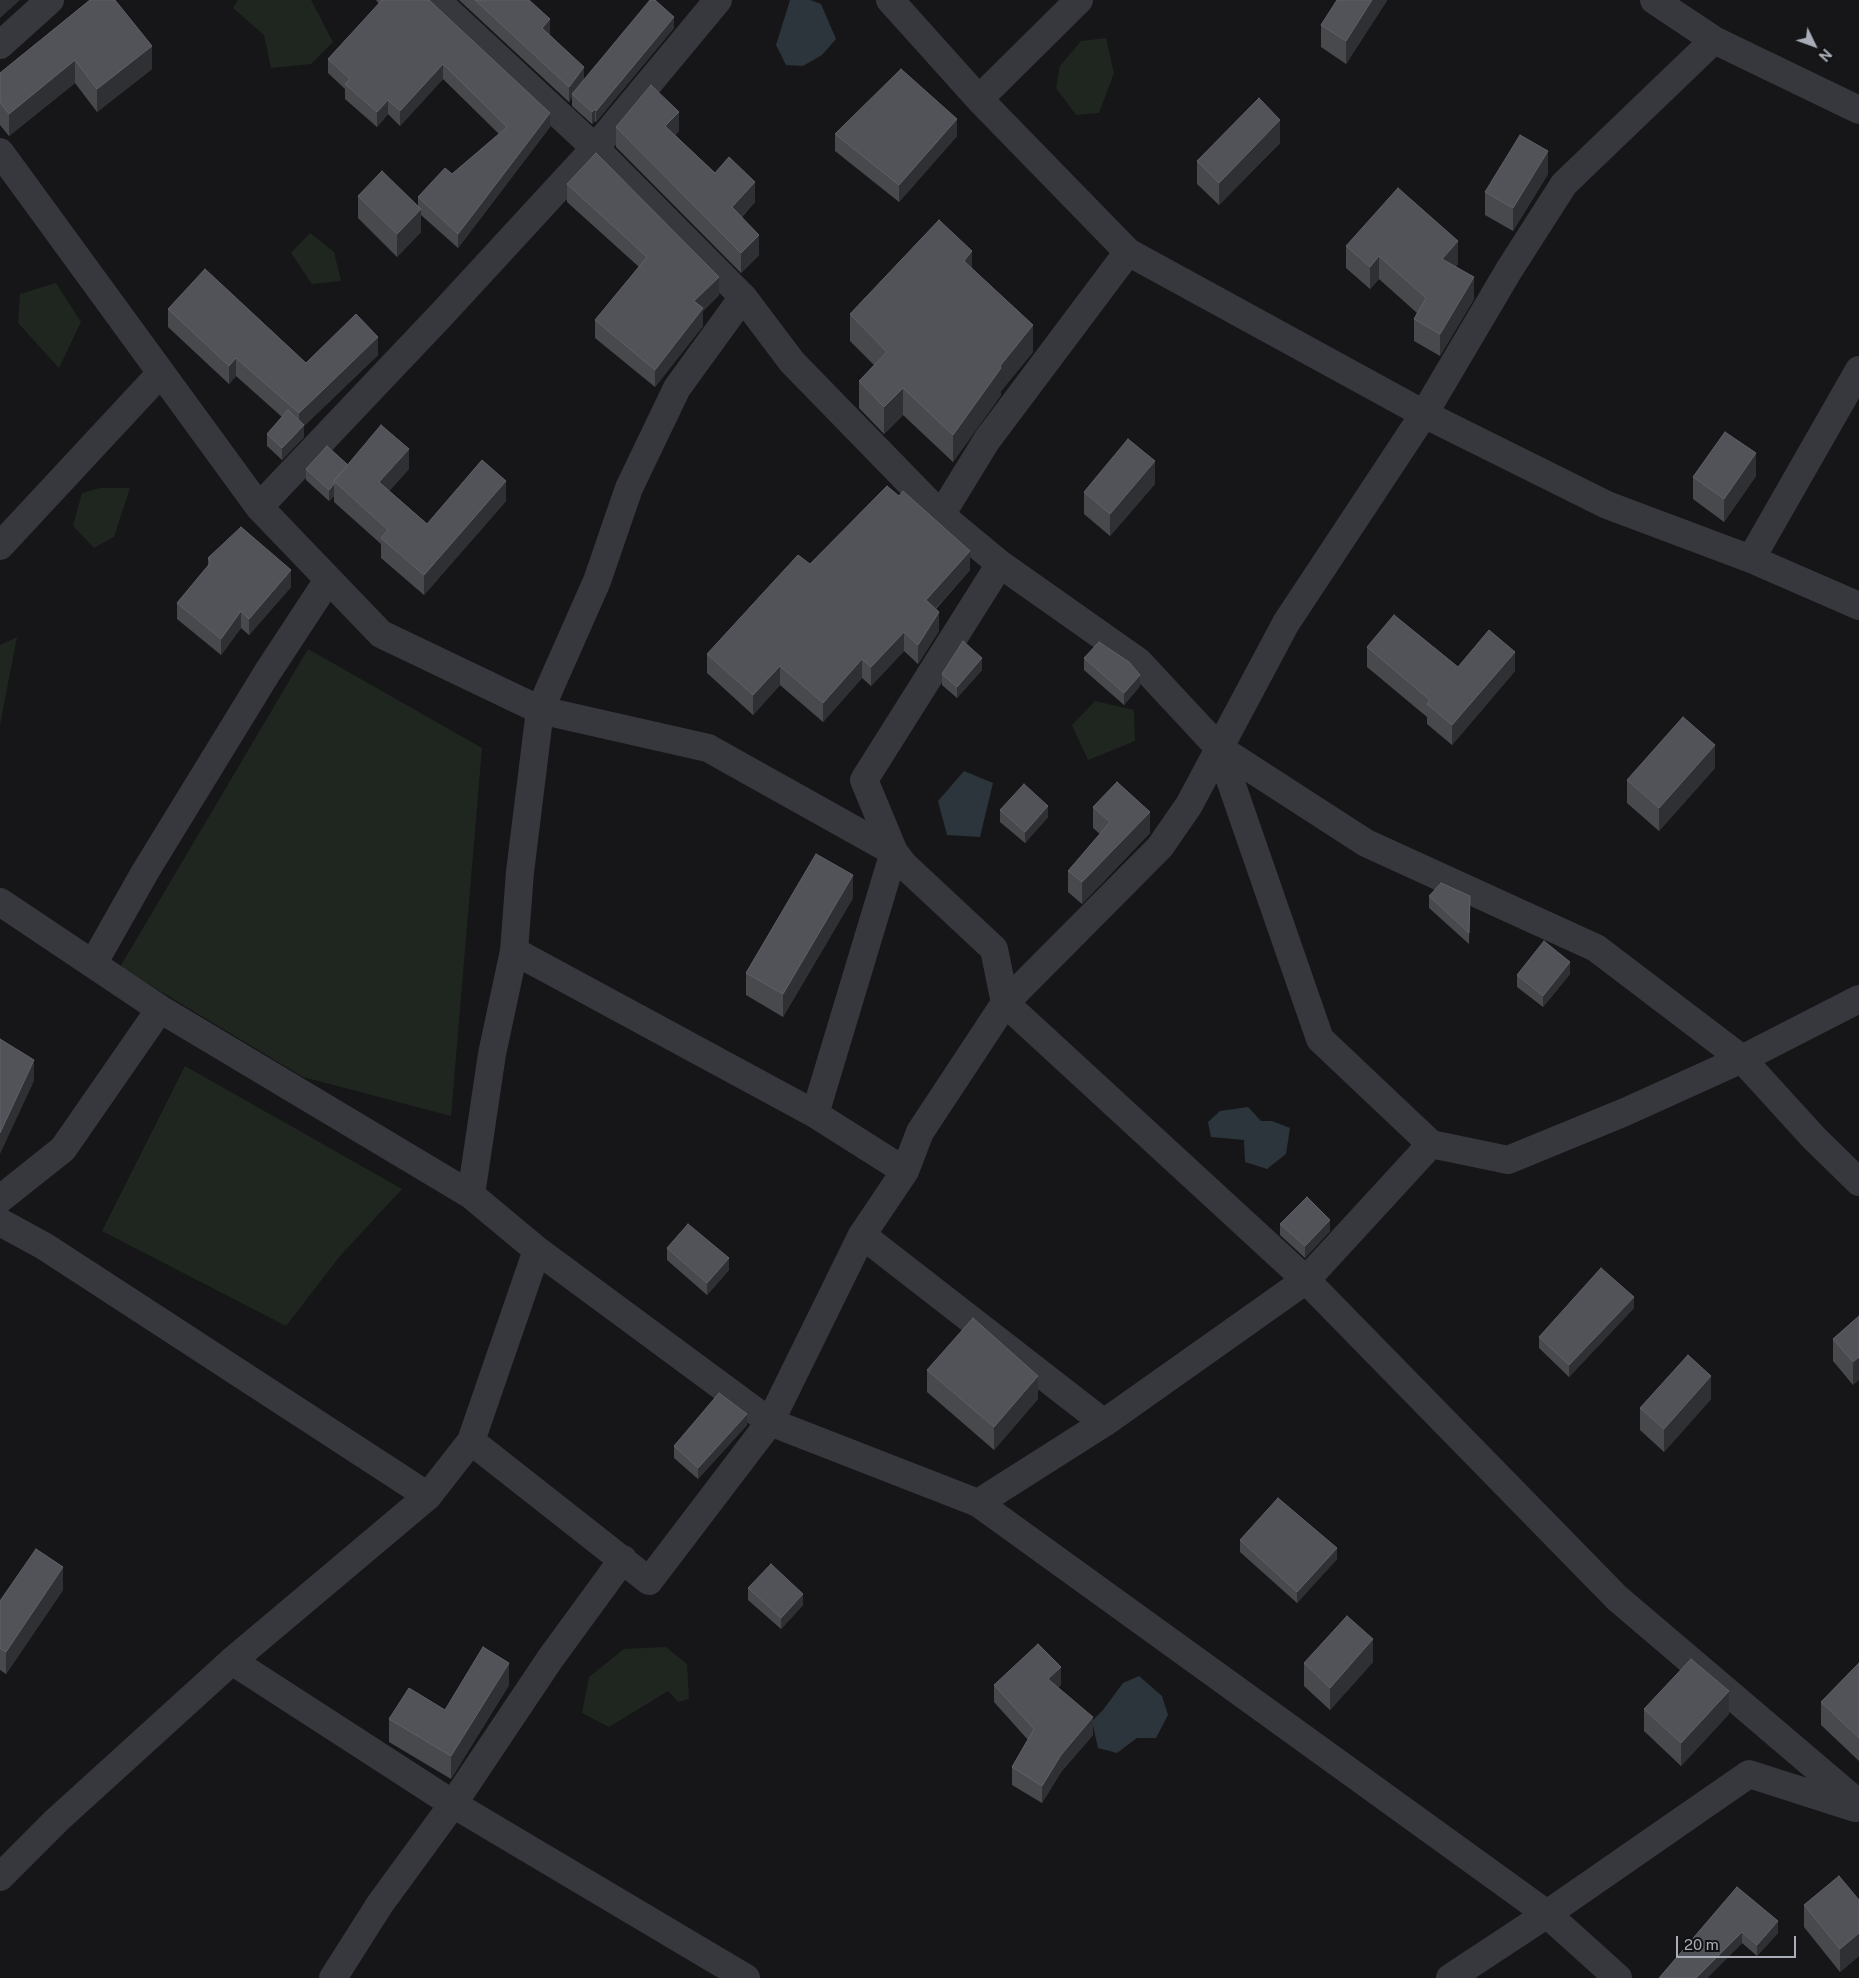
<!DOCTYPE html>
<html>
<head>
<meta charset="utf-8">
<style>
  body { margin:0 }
  #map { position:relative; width:1859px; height:1978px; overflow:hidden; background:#161618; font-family:"Public Sans",sans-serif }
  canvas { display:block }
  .north { position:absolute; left:1789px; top:20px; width:50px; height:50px; -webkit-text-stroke:4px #111113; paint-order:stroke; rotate:132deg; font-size:14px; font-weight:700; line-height:20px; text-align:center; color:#a8adb8 }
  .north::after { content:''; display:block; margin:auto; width:18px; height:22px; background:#a8adb8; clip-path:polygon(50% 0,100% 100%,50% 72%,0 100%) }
  .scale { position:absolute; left:1676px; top:1936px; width:120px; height:22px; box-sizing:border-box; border:2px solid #a8adb8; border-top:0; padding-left:6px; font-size:15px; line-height:18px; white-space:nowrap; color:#a8adb8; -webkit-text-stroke:4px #111113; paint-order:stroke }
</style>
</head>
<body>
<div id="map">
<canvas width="1859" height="1978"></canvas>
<div class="north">N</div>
<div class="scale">20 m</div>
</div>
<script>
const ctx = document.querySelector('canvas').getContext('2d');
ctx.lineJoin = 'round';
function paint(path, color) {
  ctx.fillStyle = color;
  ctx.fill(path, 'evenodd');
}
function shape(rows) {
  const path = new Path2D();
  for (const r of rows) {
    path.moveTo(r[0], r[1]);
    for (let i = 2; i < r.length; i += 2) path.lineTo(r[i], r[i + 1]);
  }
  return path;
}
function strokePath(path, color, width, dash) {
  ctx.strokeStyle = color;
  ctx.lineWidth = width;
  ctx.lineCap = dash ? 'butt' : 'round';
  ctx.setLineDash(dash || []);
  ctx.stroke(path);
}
paint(shape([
  [238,0,311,0,333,42,311,64,271,68,264,35,233,8],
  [1106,38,1114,73,1099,113,1076,115,1056,88,1060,66,1081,41],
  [310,233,334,252,341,281,312,284,291,253],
  [56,283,81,322,59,368,18,323,20,294],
  [100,488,130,488,114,537,94,548,73,526,82,493],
  [17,637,0,725,0,645],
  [308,649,482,748,451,1116,303,1077,120,967],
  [1095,701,1134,710,1135,741,1088,760,1072,725],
  [185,1066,402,1189,340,1256,286,1326,102,1231],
  [666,1647,687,1664,689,1699,678,1702,668,1691,609,1727,582,1713,589,1677,624,1649]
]), '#1e261f');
paint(shape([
  [790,0,810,0,821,4,836,39,822,55,803,66,786,65,776,45],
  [964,771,993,783,980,837,947,835,938,801],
  [1248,1107,1261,1121,1272,1121,1290,1128,1286,1154,1267,1169,1245,1162,1244,1140,1211,1137,1208,1122,1220,1111],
  [1139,1676,1162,1696,1168,1715,1156,1738,1137,1738,1117,1753,1098,1748,1092,1721,1103,1710,1123,1683]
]), '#2c353c');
strokePath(shape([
  [436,0,595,148,743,297,792,362,941,515,1000,564,1139,662,1219,748,1366,843,1596,948,1742,1059,1814,1138,1859,1182],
  [890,0,979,99,1128,252,1424,414,1607,505,1751,559,1859,606],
  [1654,0,1714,40,1859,110],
  [0,45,50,0],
  [979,99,1079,0],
  [0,152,259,507,381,634,540,710,708,748,894,852,904,865,994,949,1005,1003,1306,1280,1617,1598,1859,1804],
  [259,507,442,314,595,148,718,0],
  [941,515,987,440,1128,252],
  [0,546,160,374],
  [1751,559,1859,370],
  [0,902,160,1009,471,1195,537,1250,770,1422,978,1503,1547,1914,1618,1978],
  [514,951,815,1114,905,1171],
  [93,964,145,872,267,673,328,580],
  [815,1114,894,852,864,780,1000,564],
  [1431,1144,1508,1160,1625,1112,1742,1059,1859,999],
  [471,1195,492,1054,514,951,520,872,540,710,597,581,629,488,677,388,743,297],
  [0,1199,63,1149,160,1009],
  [0,1222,44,1246,428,1496],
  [862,1235,1104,1423],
  [471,1441,649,1581,770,1422,862,1235,905,1171,920,1132,1005,1003,1160,847,1189,805,1286,623,1424,414,1509,270,1564,184,1714,40],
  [978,1503,1104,1423,1306,1280,1431,1144,1320,1039,1219,748],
  [232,1661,453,1804,746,1978],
  [0,1877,57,1820,232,1661,428,1496,471,1441,537,1250],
  [333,1978,380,1904,453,1804,550,1659,623,1559],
  [1450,1978,1547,1914,1749,1774,1855,1808]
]), '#37383d', 28);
paint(shape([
  [90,0,152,69,97,112,75,83,9,136,0,125,0,73],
  [376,0,429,0,550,127,458,248,421,215,421,232,397,257,358,218,358,196,418,206,418,197,452,174,499,134,443,79,400,126,388,114,377,127,345,99,345,89,328,73,328,59,379,4],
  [459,0,529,0,550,34,549,35,584,80,674,28,596,122,595,121,592,124,572,106,572,97,569,102],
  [1387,0,1346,64,1321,47,1321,25],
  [616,127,679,131,675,135,715,173,755,202,742,217,759,255,741,273,616,147],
  [835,134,957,136,899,202,835,151],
  [1280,143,1219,205,1197,184,1197,161],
  [1548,174,1513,231,1485,215,1485,192],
  [567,184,719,295,703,311,703,326,655,387,595,338,595,320,639,267,567,202],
  [1346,246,1458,264,1456,266,1474,299,1440,356,1414,341,1414,319,1417,313,1379,279,1370,289,1346,268],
  [972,269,1033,352,1001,391,1001,395,953,462,903,415,884,434,859,408,859,381,874,365,850,341,850,314],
  [168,309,306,363,378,355,304,426,304,437,282,460,267,446,267,434,282,417,236,376,229,384,168,327],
  [348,465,409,469,389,491,427,524,506,501,424,595,381,558,381,544,334,502,334,496,329,501,306,480,306,469],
  [1756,476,1724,522,1693,499,1693,477],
  [1155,484,1110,536,1084,514,1084,492],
  [899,496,970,570,936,609,939,631,918,664,904,651,871,686,862,678,823,722,780,685,753,715,707,673,707,654,810,564],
  [208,558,291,587,249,635,241,628,221,655,177,619,177,603,208,567],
  [1367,647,1458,667,1515,671,1452,745,1427,724,1427,717,1367,667],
  [1084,658,1140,686,1124,705,1084,670],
  [982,670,957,698,942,685,942,674],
  [1715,768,1659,831,1627,803,1627,780],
  [1093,807,1150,833,1082,904,1068,892,1068,871,1100,834,1093,828],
  [1000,810,1048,817,1025,843,1000,822],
  [1429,896,1470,896,1469,944,1429,908],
  [853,898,783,1017,746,995,746,973],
  [1570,974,1543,1007,1517,987,1517,975],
  [1280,1224,1330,1231,1305,1258,1280,1235],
  [667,1248,729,1270,707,1295,667,1260],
  [1634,1308,1569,1377,1539,1348,1539,1337],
  [1859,1316,1853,1385,1833,1361,1833,1339],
  [927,1370,1038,1399,994,1450,927,1392],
  [1711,1399,1664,1452,1640,1430,1640,1408],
  [747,1425,698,1479,674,1458,674,1446],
  [1240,1540,1337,1559,1297,1603,1240,1552],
  [748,1588,803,1605,781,1629,748,1600],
  [63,1590,6,1674,0,1670,0,1601],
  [1373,1662,1330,1710,1304,1686,1304,1663],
  [1859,1663,1859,1761,1821,1725,1821,1702],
  [509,1685,451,1779,389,1742,389,1719,445,1710],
  [994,1685,1061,1685,1058,1687,1093,1735,1061,1772,1042,1803,1012,1785,1012,1767,1028,1740,994,1702],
  [1644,1709,1729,1714,1681,1766,1644,1731],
  [1737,1887,1778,1933,1757,1956,1742,1943,1707,1978,1659,1978],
  [1859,1900,1859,1956,1840,1972,1804,1927,1804,1905]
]), '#47494d');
paint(shape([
  [0,0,20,0,0,18],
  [1372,0,1387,0,1387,1,1346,64,1346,41],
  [674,17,674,28,596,122,596,111],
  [550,19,550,34,542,43,542,28],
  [152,46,152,69,97,112,97,89],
  [75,60,75,83,9,136,9,114],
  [443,64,443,79,400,126,400,111],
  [584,67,584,82,572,94,572,97,569,102,569,87],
  [388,100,388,114,377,127,377,112],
  [595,109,595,121,592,124,592,112],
  [679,112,679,131,665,146,665,126],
  [550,113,550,127,458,248,458,234],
  [957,119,957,136,899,202,899,185],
  [1280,120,1280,143,1219,205,1219,183],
  [1548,151,1548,174,1513,231,1513,208],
  [755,182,755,202,732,227,732,207],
  [421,209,421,232,397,257,397,234],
  [759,235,759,255,741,273,741,253],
  [1458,241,1458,264,1442,281,1442,259],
  [972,251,972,278,964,261],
  [1379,256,1379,279,1370,289,1370,267],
  [719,277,719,295,703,311,703,326,655,387,655,370,694,301],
  [1474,277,1474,299,1440,356,1440,334],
  [1033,325,1033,352,1001,391,1001,395,953,462,953,435,1000,366],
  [378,337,378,355,304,426,304,437,282,460,282,448,299,431,299,413],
  [236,358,236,376,229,384,229,366],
  [903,388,903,415,884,434,884,407],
  [409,449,409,469,379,502,379,482],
  [1756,453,1756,476,1724,522,1724,499],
  [1155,461,1155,484,1110,536,1110,514],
  [506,481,506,501,424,595,424,575],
  [334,484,334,496,329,501,329,490],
  [970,551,970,570,926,619,926,600],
  [291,570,291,587,249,635,249,619],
  [241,611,241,628,221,655,221,639],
  [939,612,939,631,918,664,918,645],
  [904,632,904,651,871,686,871,667],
  [1515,652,1515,671,1452,745,1452,725],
  [982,658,982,670,957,698,957,687],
  [862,659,862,678,823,722,823,703],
  [780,666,780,685,753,715,753,695],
  [1140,675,1140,686,1124,705,1124,693],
  [1715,745,1715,768,1659,831,1659,808],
  [1048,806,1048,817,1025,843,1025,832],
  [1150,812,1150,833,1082,904,1082,882],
  [853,875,853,898,783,1017,783,994],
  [1570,962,1570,974,1543,1007,1543,996],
  [34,1060,34,1081,0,1154,0,1133],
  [1330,1220,1330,1231,1305,1258,1305,1246],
  [729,1258,729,1270,707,1295,707,1283],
  [1634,1297,1634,1308,1569,1377,1569,1365],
  [1859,1357,1859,1380,1853,1385,1853,1362],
  [1038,1376,1038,1399,994,1450,994,1427],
  [1711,1376,1711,1399,1664,1452,1664,1429],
  [747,1414,747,1425,698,1479,698,1468],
  [1337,1548,1337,1559,1297,1603,1297,1592],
  [63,1567,63,1590,6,1674,6,1652],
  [803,1594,803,1605,781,1629,781,1618],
  [1373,1639,1373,1662,1330,1710,1330,1688],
  [509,1663,509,1685,451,1779,451,1756],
  [1061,1667,1061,1685,1048,1697,1048,1679],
  [1729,1691,1729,1714,1681,1766,1681,1743],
  [1093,1717,1093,1735,1061,1772,1042,1803,1042,1786,1061,1755],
  [1778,1921,1778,1933,1757,1956,1757,1945],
  [1742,1932,1742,1943,1707,1978,1696,1978],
  [1859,1933,1859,1956,1840,1972,1840,1949]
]), '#2f3033');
const building = shape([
  [90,0,115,0,152,46,97,89,75,60,9,114,0,102,0,73,90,0],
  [382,0,429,0,550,113,458,234,418,197,445,168,452,174,507,127,443,64,400,111,388,100,377,112,345,84,350,79,328,59,382,0],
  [475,0,529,0,550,19,542,28,584,67,569,87,475,0],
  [650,0,655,0,674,17,596,111,595,109,592,112,572,94,650,0],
  [1337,0,1372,0,1346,41,1321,25,1337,0],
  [901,69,957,119,899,185,835,134,901,69],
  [651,85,679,112,665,126,715,173,729,157,755,182,732,207,759,235,741,253,616,127,651,85],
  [1259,98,1280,120,1219,183,1197,161,1259,98],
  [1520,135,1548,151,1513,208,1485,192,1520,135],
  [596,153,719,277,694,301,703,308,655,370,595,320,647,257,567,184,596,153],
  [382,171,421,209,397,234,358,196,382,171],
  [1398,188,1458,241,1442,259,1474,277,1440,334,1414,319,1426,298,1379,256,1370,267,1346,246,1398,188],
  [939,220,972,251,964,261,1033,325,1000,366,1001,368,953,435,903,388,884,407,859,381,887,352,850,314,939,220],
  [205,269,306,363,356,314,378,337,299,413,236,358,229,366,168,309,205,269],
  [288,410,304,425,282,448,267,434,288,410],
  [381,425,409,449,379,482,427,524,482,460,506,481,424,575,381,538,388,530,334,481,381,425],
  [1725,432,1756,453,1724,499,1693,477,1725,432],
  [1128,439,1155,461,1110,514,1084,492,1128,439],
  [327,446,348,465,334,481,334,484,329,490,306,469,327,446],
  [887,486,899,496,903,491,970,551,926,600,939,612,918,645,904,632,871,667,862,659,823,703,780,666,753,695,707,654,798,555,810,564,887,486],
  [241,527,291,570,249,619,241,611,221,639,177,603,211,562,208,558,241,527],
  [1394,615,1458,667,1489,630,1515,652,1452,725,1427,704,1430,700,1367,647,1394,615],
  [963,641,982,658,957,687,942,674,963,641],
  [1099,642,1129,662,1140,675,1124,693,1084,658,1099,642],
  [1683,717,1715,745,1659,808,1627,780,1683,717],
  [1117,782,1150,812,1082,882,1068,871,1110,822,1093,807,1117,782],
  [1024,784,1048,806,1025,832,1000,810,1024,784],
  [816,854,853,875,783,994,746,973,816,854],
  [1441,883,1470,896,1469,933,1429,896,1441,883],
  [1544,941,1570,962,1543,996,1517,975,1544,941],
  [0,1039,34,1060,0,1133,0,1039],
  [1307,1197,1330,1220,1305,1246,1280,1224,1307,1197],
  [688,1224,729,1258,707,1283,667,1248,688,1224],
  [1601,1268,1634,1297,1569,1365,1539,1337,1601,1268],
  [1859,1316,1859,1357,1853,1362,1833,1339,1859,1316],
  [973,1318,1038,1376,994,1427,927,1370,973,1318],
  [1688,1355,1711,1376,1664,1429,1640,1408,1688,1355],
  [719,1393,747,1414,698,1468,674,1446,719,1393],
  [1278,1498,1337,1548,1297,1592,1240,1540,1278,1498],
  [36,1549,63,1567,6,1652,0,1648,0,1601,36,1549],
  [771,1564,803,1594,781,1618,748,1588,771,1564],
  [1347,1616,1373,1639,1330,1688,1304,1663,1347,1616],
  [1038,1644,1061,1667,1048,1679,1093,1717,1061,1755,1042,1786,1012,1767,1034,1729,994,1685,1038,1644],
  [483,1647,509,1663,451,1756,389,1719,409,1688,445,1710,483,1647],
  [1691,1659,1729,1691,1681,1743,1644,1709,1691,1659],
  [1859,1663,1859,1738,1821,1702,1859,1663],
  [1839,1876,1859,1900,1859,1933,1840,1949,1804,1905,1839,1876],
  [1737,1887,1778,1921,1757,1945,1742,1932,1696,1978,1659,1978,1737,1887]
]);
paint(building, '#525359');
strokePath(building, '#5f6168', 1);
</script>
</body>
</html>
